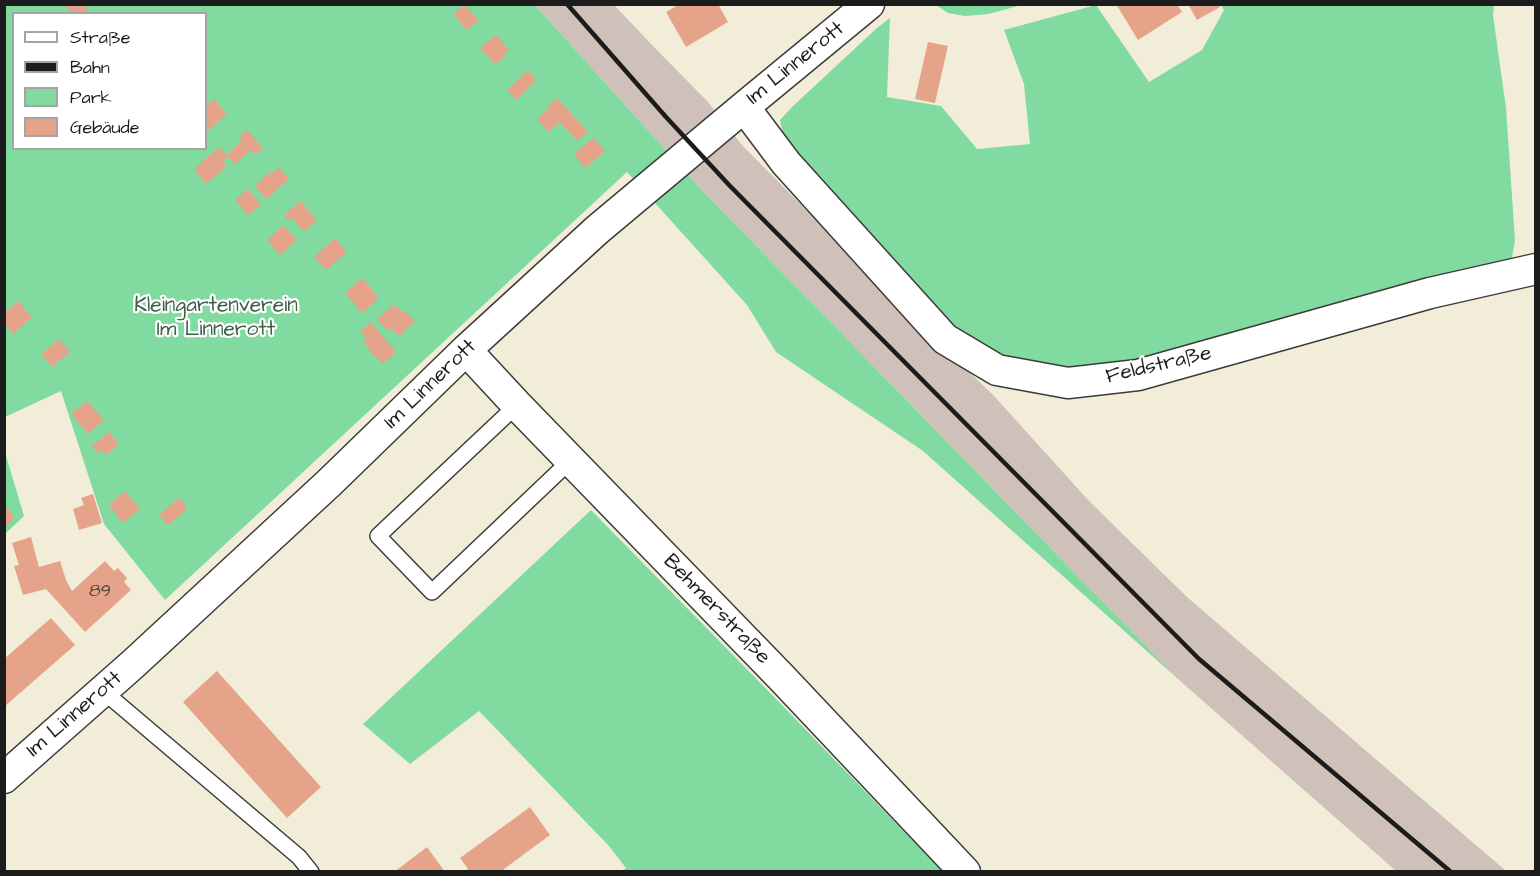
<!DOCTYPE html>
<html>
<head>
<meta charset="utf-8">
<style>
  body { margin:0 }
  #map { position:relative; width:1540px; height:876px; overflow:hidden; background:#f2edd9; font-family:"Architects Daughter",sans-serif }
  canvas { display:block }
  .frame { position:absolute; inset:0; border:6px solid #1c1c1c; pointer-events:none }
  .legend { position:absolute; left:12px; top:12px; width:195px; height:138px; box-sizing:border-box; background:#fff; border:2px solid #a4a4a4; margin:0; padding:8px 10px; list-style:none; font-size:18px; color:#1c1c1c }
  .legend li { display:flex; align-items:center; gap:12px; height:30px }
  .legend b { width:30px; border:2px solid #a4a4a4 }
</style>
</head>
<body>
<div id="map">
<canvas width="1540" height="876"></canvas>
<div class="frame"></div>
<ul class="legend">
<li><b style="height:8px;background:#fff"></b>Straße</li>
<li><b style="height:8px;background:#1c1c1c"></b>Bahn</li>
<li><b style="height:16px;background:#81dba0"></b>Park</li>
<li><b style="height:16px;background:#e5a489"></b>Gebäude</li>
</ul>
</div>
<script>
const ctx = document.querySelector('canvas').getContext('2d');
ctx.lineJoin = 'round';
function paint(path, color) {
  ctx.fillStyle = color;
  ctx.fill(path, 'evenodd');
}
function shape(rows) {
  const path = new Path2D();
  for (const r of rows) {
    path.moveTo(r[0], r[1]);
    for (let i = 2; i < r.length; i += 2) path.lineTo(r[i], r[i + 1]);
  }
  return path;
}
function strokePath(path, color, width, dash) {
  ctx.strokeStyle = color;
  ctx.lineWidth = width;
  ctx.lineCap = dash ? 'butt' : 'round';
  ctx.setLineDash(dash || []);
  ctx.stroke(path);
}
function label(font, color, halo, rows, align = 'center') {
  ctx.font = font + ' "Architects Daughter",sans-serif';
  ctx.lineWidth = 4.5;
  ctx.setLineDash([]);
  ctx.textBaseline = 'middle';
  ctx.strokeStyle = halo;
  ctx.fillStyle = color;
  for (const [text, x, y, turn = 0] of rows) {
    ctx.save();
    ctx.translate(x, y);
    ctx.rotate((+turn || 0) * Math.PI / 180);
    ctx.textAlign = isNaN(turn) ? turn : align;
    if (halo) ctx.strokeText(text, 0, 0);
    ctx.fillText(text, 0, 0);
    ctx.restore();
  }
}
paint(shape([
  [535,5,614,5,652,45,707,101,742,145,925,330,994,396,1089,501,1187,597,1506,871,1396,871,1178,679,699,187]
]), '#cfc0ba');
paint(shape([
  [4,5,535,5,699,187,1178,679,923,451,776,352,747,305,627,172,165,600,104,524,61,391,5,417],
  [14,14,206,14,206,148,14,148],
  [936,5,1022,5,988,14,965,16,948,13],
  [1096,5,1149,82,1202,50,1224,10,1221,5,1494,5,1493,15,1506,108,1515,240,1512,258,1506,266,1127,370,1024,368,941,324,788,143,782,130,780,120,792,107,877,28,890,18,887,97,941,106,977,149,1030,144,1024,84,1004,30],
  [4,449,24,516,5,534,4,534],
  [591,510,779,702,942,871,622,871,626,868,609,846,479,711,410,764,363,724]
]), '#81dba0');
paint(shape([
  [64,4,85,4,88,8,81,14,72,14],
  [680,4,718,4,728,22,686,47,666,12],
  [1116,4,1177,4,1182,12,1138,40],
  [1188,4,1218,4,1220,7,1197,20],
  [465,5,479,20,467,30,453,14],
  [496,35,509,50,504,54,506,56,495,64,480,48],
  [928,42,948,46,935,103,915,99],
  [528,70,537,80,516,100,507,90],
  [557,98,588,132,577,141,560,122,548,132,537,119,548,109,547,107],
  [214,99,227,114,209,130,206,126,206,106],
  [247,130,263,148,255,155,251,150,235,164,228,157,223,162,227,166,206,184,194,169,219,147,227,155,242,140,239,136],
  [593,138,605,151,585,168,574,154],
  [279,167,289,179,266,199,255,186,269,172,271,174],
  [248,189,261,205,248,215,235,200],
  [300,201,317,220,304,232,292,218,287,220,284,216],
  [283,225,297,240,280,255,267,240],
  [335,238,347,252,326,270,314,257],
  [362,278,379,298,362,313,345,293],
  [18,301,32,317,13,334,5,324,5,313],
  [393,305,395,307,397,306,403,313,405,311,415,321,399,336,391,328,388,331,377,319],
  [371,322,396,352,383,364,369,351,370,349,363,341,366,338,360,331],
  [59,339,70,352,52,367,41,354],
  [87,401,104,420,88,434,71,414],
  [109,432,119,444,106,455,101,450,97,453,92,446],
  [125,491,140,509,123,523,109,505],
  [93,494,102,523,79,530,73,509,84,505,81,498],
  [179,498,186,506,186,510,168,525,159,515],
  [4,505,12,513,11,514,15,518,4,527],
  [31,537,39,567,60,561,66,580,72,591,105,561,114,571,118,568,127,578,124,582,131,590,85,632,46,589,23,595,14,566,19,565,12,543],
  [51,618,75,645,4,707,4,659],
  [217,671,321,787,287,818,183,702],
  [530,807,550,835,500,872,464,872,468,869,460,858],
  [427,847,445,872,394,872]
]), '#e5a489');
const service = shape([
  [517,405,378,536,432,592,571,460],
  [103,691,299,857,311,872]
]);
const minor = shape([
  [744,107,786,163,945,339,997,370,1068,383,1138,375,1430,293,1536,269],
  [466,350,517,405,781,677,965,872],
  [4,778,132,665,329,483,466,350,597,230,744,107,869,4]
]);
strokePath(service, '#3c3b38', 18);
strokePath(minor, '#3c3b38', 33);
strokePath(service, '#fff', 15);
strokePath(minor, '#fff', 30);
strokePath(shape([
  [567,4,666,117,730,186,1199,659,1451,872]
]), '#1c1c1c', 4.5);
label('18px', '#4e3e37', null, [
  ["89",100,592]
]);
label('21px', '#1c1c1c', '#fff', [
  ["Im Linnerott",796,64,-39],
  ["Feldstraße",1159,366,-13],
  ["Im Linnerott",431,385,-44],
  ["Behmerstraße",716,610,46],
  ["Im Linnerott",75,715,-41]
]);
label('21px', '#3f5f4a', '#fff', [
  ["Kleingartenverein",216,307],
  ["Im Linnerott",216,331]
]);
</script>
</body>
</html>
